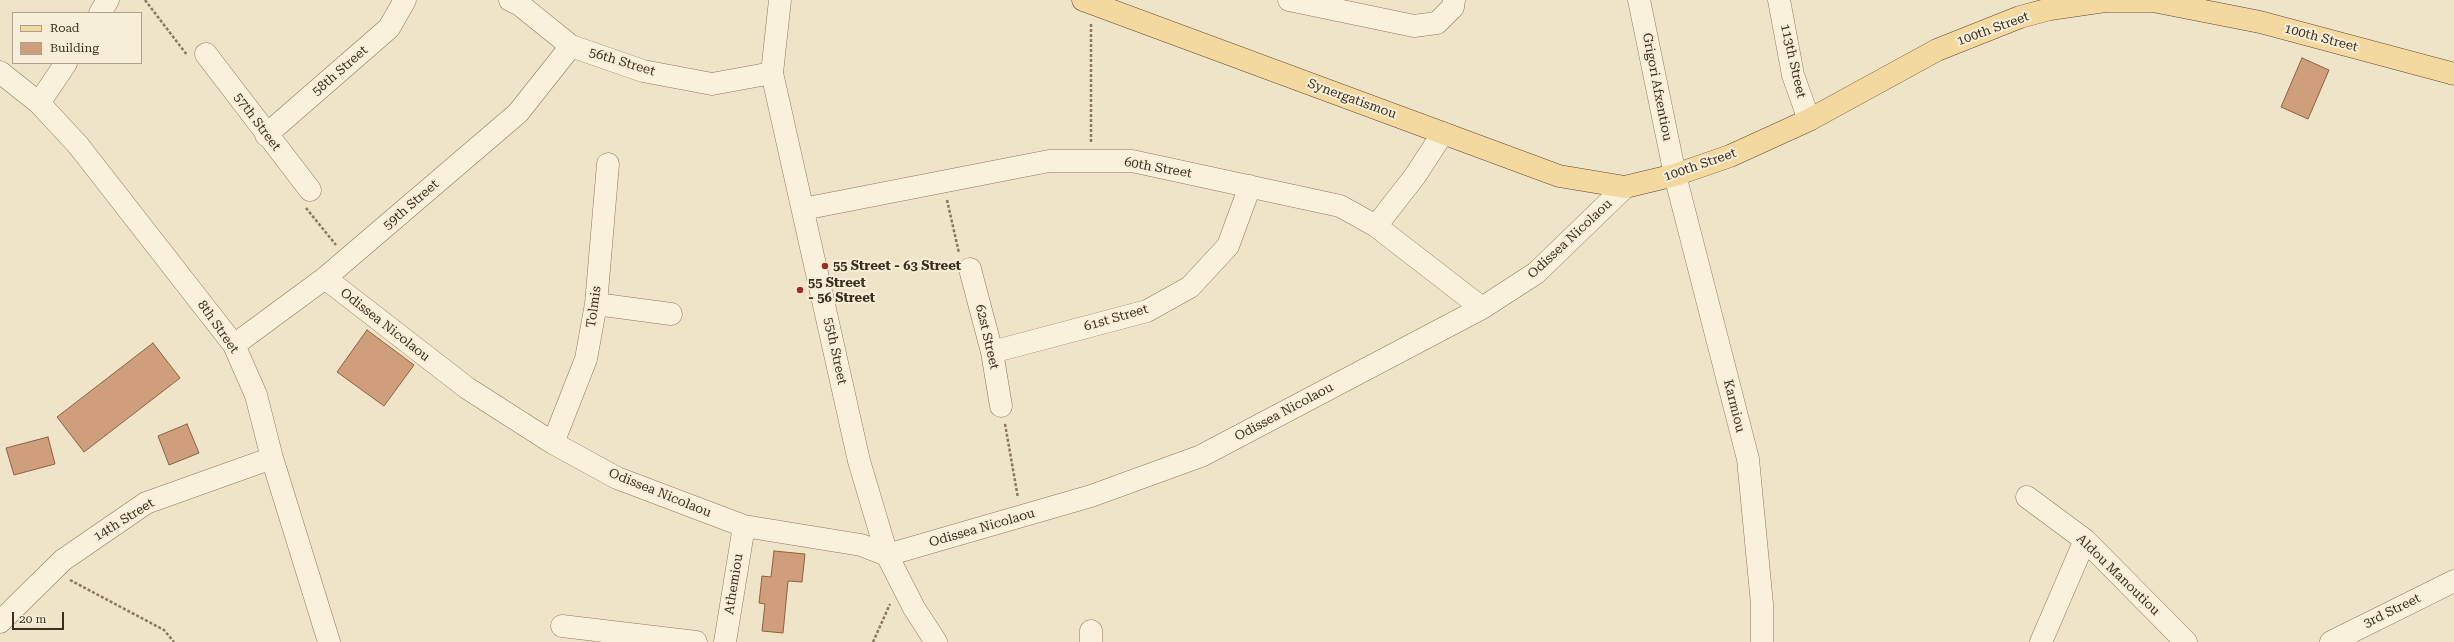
<!DOCTYPE html>
<html>
<head>
<meta charset="utf-8">
<style>
  body { margin:0 }
  #map { position:relative; width:2454px; height:642px; overflow:hidden; background:#f0e4c8; font-family:"Roboto Serif",serif }
  canvas { display:block }
  .legend { position:absolute; left:12px; top:12px; width:130px; height:52px; box-sizing:border-box; background:#f7eed8; border:1px solid #ada18e; margin:0; padding:5px 7px; list-style:none; font-size:12px; color:#3d2e20 }
  .legend li { display:flex; align-items:center; gap:8px; height:20px }
  .legend b { width:20px; border:1px solid #ada18e }
  .scale { position:absolute; left:12px; top:612px; width:52px; height:18px; box-sizing:border-box; border:2px solid #3d2e20; border-top:0; padding-left:5px; font-size:12px; line-height:14px; white-space:nowrap; color:#3d2e20; -webkit-text-stroke:3px #f7eed8; paint-order:stroke }
</style>
</head>
<body>
<div id="map">
<canvas width="2454" height="642"></canvas>
<ul class="legend">
<li><b style="height:5px;background:#f3d9a0"></b>Road</li>
<li><b style="height:11px;background:#cf9f7d"></b>Building</li>
</ul>
<div class="scale">20 m</div>
</div>
<script>
const ctx = document.querySelector('canvas').getContext('2d');
ctx.lineJoin = 'round';
function paint(path, color) {
  ctx.fillStyle = color;
  ctx.fill(path, 'evenodd');
}
function shape(rows) {
  const path = new Path2D();
  for (const r of rows) {
    path.moveTo(r[0], r[1]);
    for (let i = 2; i < r.length; i += 2) path.lineTo(r[i], r[i + 1]);
  }
  return path;
}
function strokePath(path, color, width, dash) {
  ctx.strokeStyle = color;
  ctx.lineWidth = width;
  ctx.lineCap = dash ? 'butt' : 'round';
  ctx.setLineDash(dash || []);
  ctx.stroke(path);
}
function label(font, color, halo, rows, align = 'center') {
  ctx.font = font + ' "Roboto Serif",serif';
  ctx.lineWidth = 4;
  ctx.setLineDash([]);
  ctx.textBaseline = 'middle';
  ctx.strokeStyle = halo;
  ctx.fillStyle = color;
  for (const [text, x, y, turn = 0] of rows) {
    ctx.save();
    ctx.translate(x, y);
    ctx.rotate((+turn || 0) * Math.PI / 180);
    ctx.textAlign = isNaN(turn) ? turn : align;
    if (halo) ctx.strokeText(text, 0, 0);
    ctx.fillText(text, 0, 0);
    ctx.restore();
  }
}
const building = shape([
  [2302,58,2329,70,2308,119,2281,107,2302,58],
  [367,330,414,365,384,406,337,372,367,330],
  [153,343,180,378,84,452,57,417,153,343],
  [187,424,199,453,169,465,158,436,187,424],
  [48,437,55,464,14,475,6,448,48,437],
  [774,551,805,554,802,582,788,581,783,633,762,631,765,604,759,603,762,576,771,577,774,551]
]);
paint(building, '#cf9f7d');
strokePath(building, '#8d5f41', 1);
const minor = shape([
  [510,0,520,5,571,46,643,71,712,84,772,73],
  [780,0,772,73,859,461,887,555,914,608,936,642],
  [1289,0,1414,26,1437,23,1453,7,1454,0],
  [1639,0,1675,175,1748,459,1762,604,1762,642],
  [1779,0,1793,75,1809,120],
  [100,13,108,0],
  [206,54,310,190],
  [0,72,39,103,78,145,234,345,256,395,272,458,329,642],
  [39,103,66,63],
  [266,135,389,28,405,0],
  [803,209,1049,161,1132,161,1340,206,1376,226,1482,308],
  [1376,226,1415,176,1443,133],
  [970,269,992,352,1001,406],
  [325,278,467,388,553,443,617,478,744,526,861,545,887,555,1091,496,1201,456,1482,308,1536,273,1625,187],
  [596,304,671,314],
  [234,345,325,278,518,113,571,46],
  [992,352,1147,311,1190,287,1228,246,1250,186],
  [553,443,586,359,596,304,608,164],
  [2027,497,2085,540,2186,642],
  [0,622,63,560,146,503,272,458],
  [562,626,696,642],
  [1091,631,1091,642],
  [725,642,744,526],
  [2041,642,2085,540],
  [2331,642,2454,581]
]);
const major = shape([
  [1083,0,1559,176,1625,187,1675,175,1730,156,1809,120,1937,50,2020,17,2050,9,2105,1,2153,1,2260,22,2454,74]
]);
strokePath(minor, '#8d765c', 23);
strokePath(major, '#5b4430', 23);
strokePath(shape([
  [145,0,187,55],
  [1091,24,1091,143],
  [947,200,959,253],
  [306,208,336,245],
  [1005,424,1018,498],
  [70,580,164,630,174,642],
  [873,642,890,604]
]), '#8d765c', 2.5, [3, 2]);
strokePath(minor, '#faf1dc', 22);
strokePath(major, '#f3d9a0', 22);
for (const [x, y, r, color] of [
  [825,266,4,"#9e2a2b"],
  [800,290,4,"#9e2a2b"]
]) {
  const dot = new Path2D();
  dot.arc(x, y, r, 0, 2 * Math.PI);
  ctx.fillStyle = color;
  ctx.fill(dot);
  strokePath(dot, '#f7eed8', 1.5);
}
label('13px', '#3d2e20', '#f7eed8', [
  ["100th Street",1993,29,-20],
  ["100th Street",2321,38,15],
  ["113th Street",1793,61,77],
  ["56th Street",622,62,17],
  ["58th Street",340,71,-41],
  ["Grigori Afxentiou",1657,87,79],
  ["Synergatismou",1352,99,20],
  ["57th Street",257,122,53],
  ["100th Street",1700,165,-19],
  ["60th Street",1158,168,10],
  ["59th Street",411,205,-41],
  ["Odissea Nicolaou",1570,239,-43],
  ["Tolmis",594,307,-82],
  ["61st Street",1116,318,-16],
  ["Odissea Nicolaou",385,325,38],
  ["8th Street",218,327,55],
  ["62st Street",987,337,77],
  ["55th Street",835,351,78],
  ["Karmiou",1734,406,76],
  ["Odissea Nicolaou",1284,412,-28],
  ["Odissea Nicolaou",660,493,22],
  ["14th Street",124,520,-32],
  ["Odissea Nicolaou",982,528,-16],
  ["Aldou Manoutiou",2118,575,44],
  ["Athemiou",734,584,-81],
  ["3rd Street",2392,611,-26]
]);
label('bold 13px', '#3d2e20', '#f7eed8', [
  ["55 Street - 63 Street",833,266],
  ["55 Street",808,283],
  ["- 56 Street",808,298]
], 'left');
</script>
</body>
</html>
